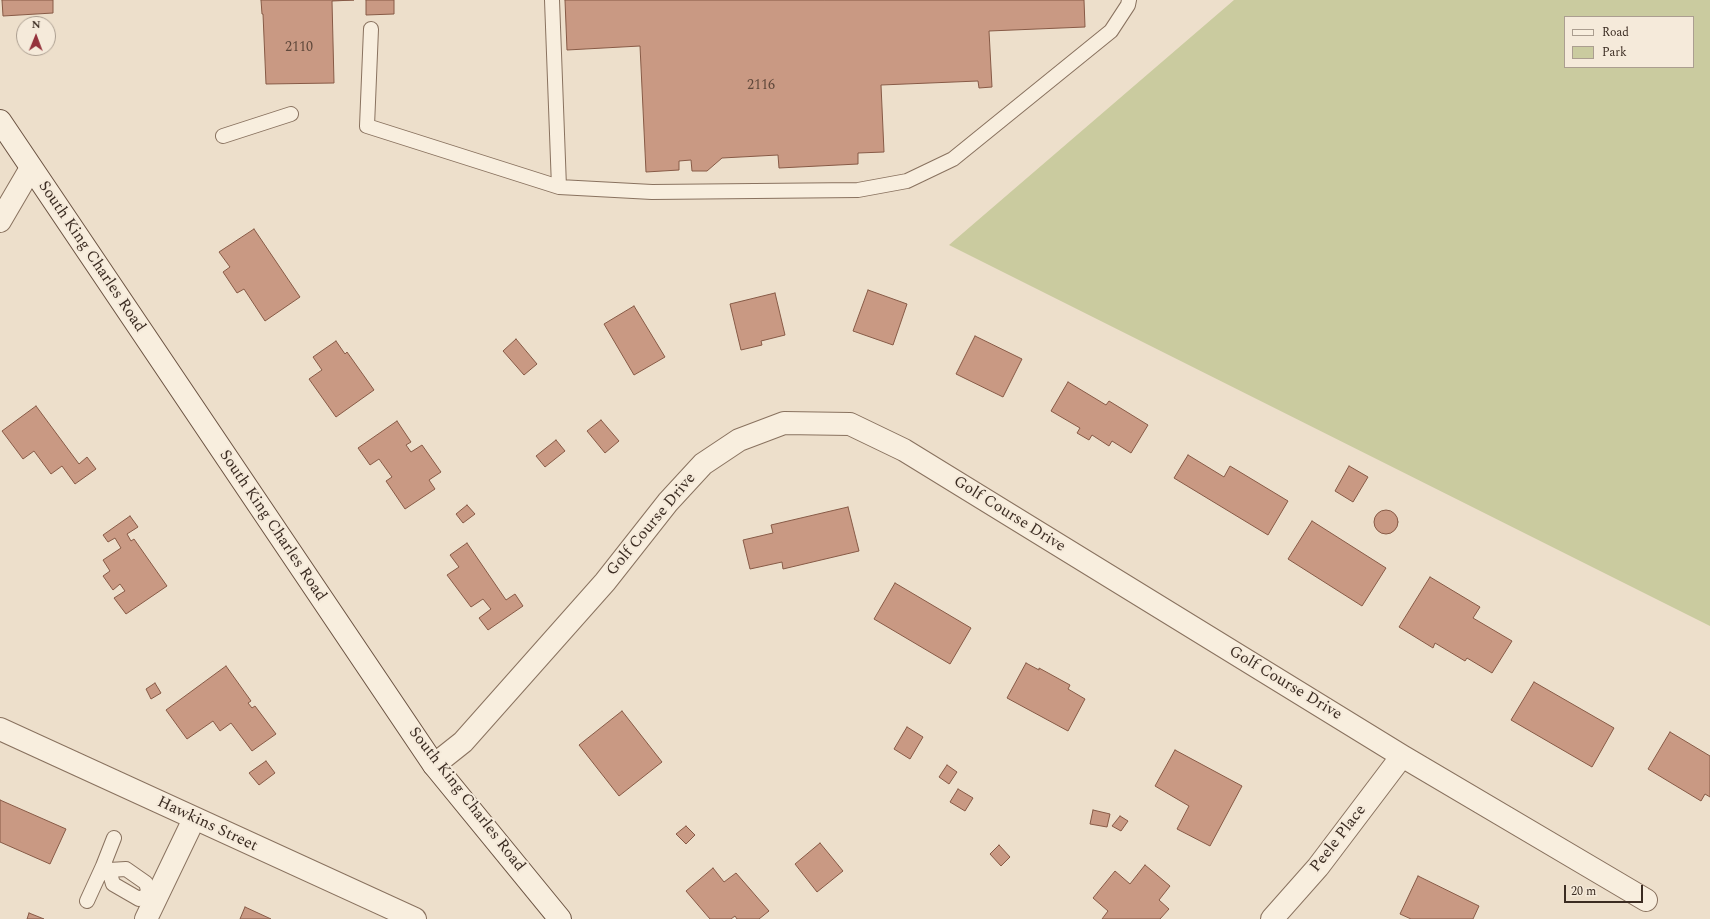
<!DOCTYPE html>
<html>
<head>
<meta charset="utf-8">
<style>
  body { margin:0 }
  #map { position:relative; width:1710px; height:919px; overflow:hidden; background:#eddfcb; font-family:Spectral,serif }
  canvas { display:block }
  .legend { position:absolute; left:1564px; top:16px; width:130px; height:52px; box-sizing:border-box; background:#f5eada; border:1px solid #ab9e90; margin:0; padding:5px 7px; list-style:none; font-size:12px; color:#3b2c22 }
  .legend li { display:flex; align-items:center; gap:8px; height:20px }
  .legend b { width:20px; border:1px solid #ab9e90 }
  .north { position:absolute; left:16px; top:16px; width:40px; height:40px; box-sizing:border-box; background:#f5eada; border:1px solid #ab9e90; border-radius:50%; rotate:1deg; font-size:11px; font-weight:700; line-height:16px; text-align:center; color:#3b2c22 }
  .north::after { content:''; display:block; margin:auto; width:14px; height:18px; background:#95323c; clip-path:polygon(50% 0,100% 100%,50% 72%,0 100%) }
  .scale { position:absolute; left:1564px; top:885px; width:79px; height:18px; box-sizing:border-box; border:2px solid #3b2c22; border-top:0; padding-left:5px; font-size:12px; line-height:14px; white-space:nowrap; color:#3b2c22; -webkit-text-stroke:3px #f5eada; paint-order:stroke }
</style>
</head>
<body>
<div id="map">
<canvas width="1710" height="919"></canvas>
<ul class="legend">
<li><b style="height:5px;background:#f8eede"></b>Road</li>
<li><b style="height:11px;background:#cacb9f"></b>Park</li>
</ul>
<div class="north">N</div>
<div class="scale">20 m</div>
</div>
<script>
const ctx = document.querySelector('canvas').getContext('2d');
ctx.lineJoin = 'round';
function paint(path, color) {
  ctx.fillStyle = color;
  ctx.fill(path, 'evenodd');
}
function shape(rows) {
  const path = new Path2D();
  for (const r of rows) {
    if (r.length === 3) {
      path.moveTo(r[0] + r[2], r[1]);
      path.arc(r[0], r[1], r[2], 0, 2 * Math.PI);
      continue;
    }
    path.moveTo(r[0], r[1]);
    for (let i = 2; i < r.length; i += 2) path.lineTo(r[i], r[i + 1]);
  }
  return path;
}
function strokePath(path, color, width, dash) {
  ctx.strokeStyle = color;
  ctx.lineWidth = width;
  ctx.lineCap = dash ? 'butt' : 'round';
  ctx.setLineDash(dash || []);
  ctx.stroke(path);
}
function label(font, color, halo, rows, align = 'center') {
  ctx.font = font + ' Spectral,serif';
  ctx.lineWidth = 4;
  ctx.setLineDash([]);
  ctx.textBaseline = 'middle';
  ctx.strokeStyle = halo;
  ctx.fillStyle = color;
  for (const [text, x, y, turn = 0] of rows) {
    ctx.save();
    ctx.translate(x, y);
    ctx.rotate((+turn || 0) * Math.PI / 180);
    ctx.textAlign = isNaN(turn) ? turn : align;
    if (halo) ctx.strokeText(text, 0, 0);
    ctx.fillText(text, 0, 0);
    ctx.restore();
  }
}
paint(shape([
  [1234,0,1710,0,1710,626,949,245],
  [1565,17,1693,17,1693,67,1565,67]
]), '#cacb9f');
const building = shape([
  [2,0,53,0,53,13,3,16,2,0],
  [261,0,354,0,332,1,334,83,266,84,263,14,262,14,261,0],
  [366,0,394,0,394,14,366,15,366,0],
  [565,0,1084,0,1085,27,989,31,992,87,979,88,978,81,881,85,884,152,858,153,858,164,779,168,778,155,722,158,707,171,692,171,691,160,679,161,679,170,646,172,640,46,567,50,565,0],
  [254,229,300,297,265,321,244,289,237,293,223,272,230,267,219,252,254,229],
  [868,290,907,304,893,345,853,331,868,290],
  [775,293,785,335,761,341,762,345,741,350,730,304,775,293],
  [634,306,665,357,634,375,604,324,634,306],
  [975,336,1022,359,1003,397,956,374,975,336],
  [516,339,537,364,524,375,503,351,516,339],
  [336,341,345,354,347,352,374,390,336,417,309,379,322,370,313,357,336,341],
  [1068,382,1106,405,1109,401,1148,425,1131,453,1112,441,1109,446,1092,435,1089,440,1077,433,1080,428,1051,411,1068,382],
  [36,406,79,464,87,457,96,469,75,484,62,466,51,474,34,451,23,459,2,431,36,406],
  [601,420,619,441,605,453,587,431,601,420],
  [397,421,411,442,406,445,411,452,422,445,441,472,429,480,435,489,405,509,386,481,392,477,379,459,370,465,358,448,397,421],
  [556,440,565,451,545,467,536,456,556,440],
  [1188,455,1224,477,1230,466,1288,501,1268,535,1174,478,1188,455],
  [1349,466,1368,477,1353,502,1335,491,1349,466],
  [467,505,475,514,463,523,456,514,467,505],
  [848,507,859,551,783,569,782,562,750,569,743,540,773,533,771,525,848,507],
  [1386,522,12],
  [130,516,138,527,127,534,131,541,134,539,167,586,126,614,114,598,125,591,120,584,113,590,103,576,110,571,103,560,121,548,115,538,108,542,103,535,130,516],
  [1312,521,1386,568,1362,606,1288,559,1312,521],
  [467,543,506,600,515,594,523,606,488,630,479,618,491,609,483,599,471,607,447,575,459,567,450,555,467,543],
  [1430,577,1480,607,1473,618,1512,641,1492,673,1467,658,1465,661,1435,643,1433,648,1399,627,1430,577],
  [895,583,971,628,950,664,874,619,895,583],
  [1026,663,1039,670,1039,668,1070,685,1068,689,1085,699,1068,731,1007,698,1026,663],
  [226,666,251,701,248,703,252,708,255,706,276,734,252,751,231,723,220,731,213,721,187,739,166,710,226,666],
  [1534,682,1614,728,1592,767,1511,720,1534,682],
  [155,683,161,693,151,699,146,689,155,683],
  [622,711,662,762,619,796,579,745,622,711],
  [907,727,923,737,910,759,894,749,907,727],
  [1670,732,1710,756,1710,797,1705,794,1701,801,1648,769,1670,732],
  [1175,750,1242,786,1210,846,1177,829,1189,806,1155,786,1175,750],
  [266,761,275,773,259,785,249,773,266,761],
  [947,765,957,772,949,784,939,777,947,765],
  [958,789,973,798,965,811,950,802,958,789],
  [0,800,66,829,50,864,0,842,0,800],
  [1093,810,1110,814,1107,827,1090,824,1093,810],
  [1120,816,1128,821,1121,831,1112,826,1120,816],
  [686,826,695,835,686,844,676,834,686,826],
  [820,843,843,871,817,892,795,864,820,843],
  [999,845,1010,857,1001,866,990,854,999,845],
  [1145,865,1170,886,1159,900,1169,909,1160,919,1102,919,1108,911,1093,898,1115,871,1130,884,1145,865],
  [713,868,724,882,736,873,769,911,759,919,737,919,735,916,731,919,710,919,686,891,713,868],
  [1418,876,1479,906,1473,919,1411,919,1400,914,1418,876],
  [245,907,271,919,240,919,245,907],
  [29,913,44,919,27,919,29,913]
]);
paint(building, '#c99983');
strokePath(building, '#875a46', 1);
const lane = shape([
  [552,0,559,187,652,192,858,190,907,181,953,159,1111,31,1128,5,1129,0],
  [371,29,367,126,559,187],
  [223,136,291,114],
  [109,870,103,866,114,838],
  [149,894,139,899,113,884,109,870,126,869,146,883,149,894,156,899],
  [87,901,103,866]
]);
const street = shape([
  [0,221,31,168],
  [0,729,415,919],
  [434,765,463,742,605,582,668,502,703,464,739,440,784,423,850,424,904,450,1402,756,1646,900],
  [146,919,194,819],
  [1272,919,1318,867,1402,756]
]);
const secondary = shape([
  [0,121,434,765,560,919]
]);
strokePath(lane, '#89725f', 16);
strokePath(street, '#89725f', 24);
strokePath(secondary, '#6b5342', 24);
strokePath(lane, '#f8eede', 14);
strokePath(street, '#f8eede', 22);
strokePath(secondary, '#f8eede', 22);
label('14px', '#5e473a', null, [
  ["2110",299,48],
  ["2116",761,86]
]);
label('16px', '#3b2c22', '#f5eada', [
  ["South King Charles Road",91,257,56],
  ["Golf Course Drive",1009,515,32],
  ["Golf Course Drive",652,525,-50],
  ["South King Charles Road",272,526,56],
  ["Golf Course Drive",1285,684,31],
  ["South King Charles Road",466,800,52],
  ["Hawkins Street",207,825,25],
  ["Peele Place",1339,839,-52]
]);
</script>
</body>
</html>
